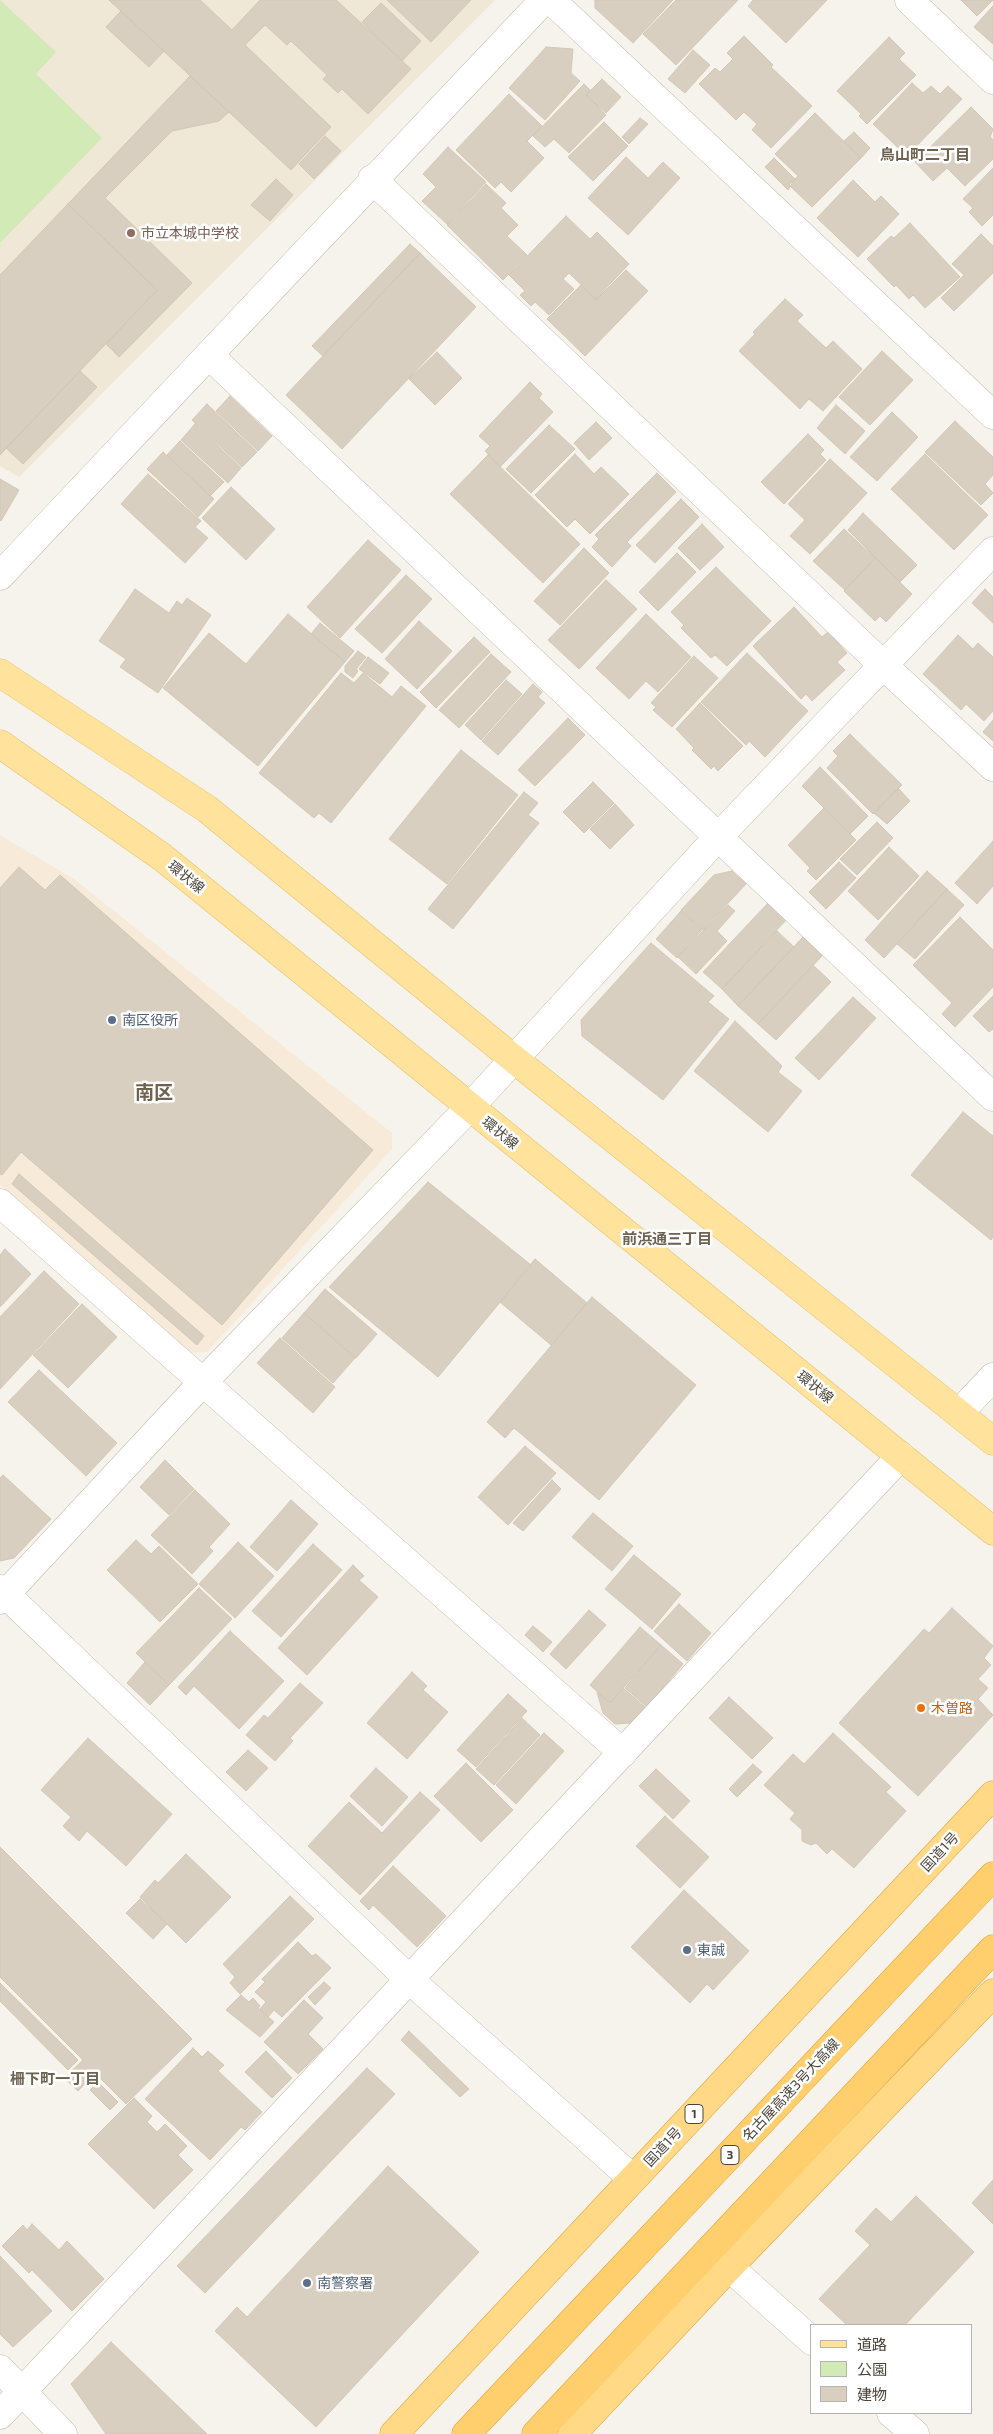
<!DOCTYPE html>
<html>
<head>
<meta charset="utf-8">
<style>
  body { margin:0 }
  #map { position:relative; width:993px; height:2434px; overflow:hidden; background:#f6f3ec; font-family:"Exo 2","Noto Sans JP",sans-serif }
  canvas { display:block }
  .legend { position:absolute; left:810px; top:2324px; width:162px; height:90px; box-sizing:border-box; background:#fff; border:1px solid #b7b4b0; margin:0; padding:6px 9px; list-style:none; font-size:15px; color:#4b4439 }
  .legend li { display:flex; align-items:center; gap:10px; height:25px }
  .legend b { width:25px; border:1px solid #b7b4b0 }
</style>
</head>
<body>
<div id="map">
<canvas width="993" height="2434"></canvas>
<ul class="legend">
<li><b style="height:6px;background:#ffe39c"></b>道路</li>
<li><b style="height:14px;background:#d2eab5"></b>公園</li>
<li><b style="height:14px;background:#d8cfc1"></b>建物</li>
</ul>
</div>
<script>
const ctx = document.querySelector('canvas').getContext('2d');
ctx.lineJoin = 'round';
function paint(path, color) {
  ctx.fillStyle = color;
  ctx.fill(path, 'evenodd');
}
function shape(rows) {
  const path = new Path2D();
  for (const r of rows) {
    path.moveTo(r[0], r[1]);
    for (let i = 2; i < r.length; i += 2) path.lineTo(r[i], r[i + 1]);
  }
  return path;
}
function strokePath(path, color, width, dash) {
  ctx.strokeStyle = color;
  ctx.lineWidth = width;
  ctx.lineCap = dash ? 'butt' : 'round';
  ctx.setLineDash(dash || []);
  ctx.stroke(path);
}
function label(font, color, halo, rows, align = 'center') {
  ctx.font = font + ' "Exo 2","Noto Sans JP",sans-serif';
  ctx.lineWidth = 5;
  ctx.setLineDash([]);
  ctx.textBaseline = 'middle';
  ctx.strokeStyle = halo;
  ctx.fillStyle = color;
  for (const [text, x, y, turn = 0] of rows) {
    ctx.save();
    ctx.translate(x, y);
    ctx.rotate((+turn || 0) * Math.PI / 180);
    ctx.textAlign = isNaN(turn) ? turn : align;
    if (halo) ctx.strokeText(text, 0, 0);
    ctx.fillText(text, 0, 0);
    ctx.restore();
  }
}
paint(shape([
  [0,835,74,879,392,1133,392,1149,207,1352,189,1353,0,1185]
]), '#f7ead8');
paint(shape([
  [0,0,495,0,19,477,0,466]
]), '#efe8d6');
paint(shape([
  [0,0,56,52,36,74,102,138,0,243]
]), '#d2eab5');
const building = shape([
  [109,0,200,0,232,30,260,0,336,0,411,69,368,114,342,89,338,93,323,79,327,75,291,41,287,45,265,25,245,45,331,127,291,170,109,0],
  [387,0,471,0,431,42,387,0],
  [595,0,673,0,633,43,595,8,595,0],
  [676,0,738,0,676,65,643,34,676,0],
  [753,0,827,0,786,43,748,6,753,0],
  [961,0,993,0,977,16,961,0],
  [381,3,421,41,402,61,362,22,381,3],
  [993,6,993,44,974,27,993,6],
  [121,11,164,51,149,67,106,27,121,11],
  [744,36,773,65,771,67,812,106,771,148,752,130,757,124,744,112,736,120,699,84,715,68,720,72,733,59,727,53,744,36],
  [889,37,905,53,899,59,916,75,867,124,859,116,861,114,837,91,889,37],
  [546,47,573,49,571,73,580,81,545,120,509,88,546,47],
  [693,50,710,65,685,93,668,79,693,50],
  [190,76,229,112,219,121,172,131,105,198,192,283,119,357,106,344,157,290,68,204,190,76],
  [602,79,621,97,606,113,586,95,602,79],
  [912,83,923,93,931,86,940,94,948,86,962,99,907,156,873,124,912,83],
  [584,84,590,90,586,95,606,115,569,153,554,139,545,147,533,136,584,84],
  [509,94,542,126,527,141,544,158,511,192,501,182,495,188,456,150,509,94],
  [971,107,993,129,990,137,993,140,993,159,965,186,947,168,933,181,915,162,971,107],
  [815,113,861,158,812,207,789,185,798,176,775,154,815,113],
  [640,118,648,124,629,144,622,137,640,118],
  [604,122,628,146,593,181,568,157,604,122],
  [854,132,870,148,861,158,844,141,854,132],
  [325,136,341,151,314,179,299,164,325,136],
  [448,147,486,182,447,224,422,201,436,187,423,174,448,147],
  [626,157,648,178,663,162,680,178,628,235,588,198,626,157],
  [774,158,795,179,788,190,765,167,774,158],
  [993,168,993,215,982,226,969,212,973,208,963,199,993,168],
  [276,179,293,195,270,221,251,205,276,179],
  [853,180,875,202,881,196,899,214,858,257,817,218,853,180],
  [486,184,506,203,501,208,518,225,507,236,527,255,503,280,447,225,486,184],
  [68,204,157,290,0,455,0,275,68,204],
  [566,216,590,239,597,232,629,264,596,299,569,273,563,279,574,289,549,315,535,302,531,306,520,295,525,291,509,275,566,216],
  [910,223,960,277,925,308,913,295,909,299,896,285,894,287,867,259,891,236,894,238,910,223],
  [981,234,993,246,993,273,954,311,941,298,964,275,952,264,981,234],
  [410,244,420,253,323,356,312,346,410,244],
  [420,253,476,307,342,449,286,395,420,253],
  [626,270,648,291,585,356,547,319,581,285,596,300,626,270],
  [785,299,803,315,797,321,826,348,833,341,862,369,823,411,809,399,800,409,739,351,755,334,753,332,785,299],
  [882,351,913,380,870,425,839,397,882,351],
  [437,352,462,378,435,405,409,379,437,352],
  [80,371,97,387,23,464,6,448,80,371],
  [530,382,542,394,539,398,553,412,500,467,485,451,490,446,479,436,530,382],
  [230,396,272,436,258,451,216,411,230,396],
  [207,404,257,452,242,467,192,420,207,404],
  [836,405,865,431,845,454,817,428,836,405],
  [892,412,918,437,877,481,850,457,892,412],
  [955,421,993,457,993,475,985,484,993,493,981,505,925,452,955,421],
  [596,422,612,438,589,460,574,443,596,422],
  [195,424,241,468,228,483,181,440,195,424],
  [549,425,575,449,531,493,506,469,549,425],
  [808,434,824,450,820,454,826,460,784,504,761,482,808,434],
  [180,441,224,482,210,496,167,455,180,441],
  [163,452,214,499,198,517,147,469,163,452],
  [575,454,594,474,601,467,629,494,590,534,575,519,567,527,535,495,575,454],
  [925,454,988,515,954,550,891,489,925,454],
  [488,455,580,544,543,583,450,494,488,455],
  [830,459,867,493,810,554,790,536,805,520,788,504,830,459],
  [657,473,676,492,627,542,631,546,612,567,592,547,599,539,595,535,657,473],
  [148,474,201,521,195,527,208,538,185,563,121,504,148,474],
  [0,479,19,490,1,521,0,520,0,479],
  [231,487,275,529,246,560,202,518,231,487],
  [681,499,699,517,655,563,636,545,681,499],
  [863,513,917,565,900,582,848,530,863,513],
  [702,524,724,547,700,570,678,548,702,524],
  [844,529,875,558,845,590,813,561,844,529],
  [368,540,401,570,340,638,307,607,368,540],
  [584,548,609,573,560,625,534,601,584,548],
  [677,553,696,572,658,611,639,592,677,553],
  [875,558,912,594,886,622,880,616,875,621,844,591,875,558],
  [716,567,771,621,727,666,715,655,711,658,681,628,684,625,671,612,716,567],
  [406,575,432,599,382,653,355,629,406,575],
  [606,580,637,609,579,669,548,640,606,580],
  [135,589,169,613,177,601,182,605,187,598,211,615,158,693,120,667,126,659,99,641,135,589],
  [985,589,993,597,993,623,972,603,985,589],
  [794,607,822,637,828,632,847,653,837,662,845,670,812,701,806,694,801,699,753,646,794,607],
  [288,614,345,662,258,766,163,688,209,633,246,664,288,614],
  [646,614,691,657,658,692,646,681,629,699,596,668,646,614],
  [419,621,452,651,417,689,385,659,419,621],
  [320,623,354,651,345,662,311,634,320,623],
  [958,635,973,649,978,643,993,657,993,711,984,721,966,704,961,710,923,674,958,635],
  [474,637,490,652,436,708,420,692,474,637],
  [358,651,366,657,356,669,358,671,353,678,345,672,345,666,358,651],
  [747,653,808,711,765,757,749,741,746,745,701,702,747,653],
  [491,654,511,672,459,728,439,710,491,654],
  [694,656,718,678,672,727,653,710,656,707,651,703,694,656],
  [368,657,389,673,380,684,359,669,368,657],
  [341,673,354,683,363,673,392,697,401,686,426,706,331,823,319,813,314,818,259,773,341,673],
  [506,680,522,694,481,740,465,725,506,680],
  [533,684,542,692,538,697,545,703,498,755,482,741,533,684],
  [700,703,743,746,718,771,714,766,711,769,692,750,694,748,676,729,700,703],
  [568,718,585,735,535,786,518,770,568,718],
  [993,720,993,741,983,732,993,720],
  [850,734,902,785,873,814,827,768,838,756,833,751,850,734],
  [461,750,518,795,447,884,389,839,461,750],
  [820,767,868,816,850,834,802,786,820,767],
  [593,782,614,803,584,833,563,812,593,782],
  [898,788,910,801,887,824,874,813,898,788],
  [524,792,538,803,528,815,539,823,453,929,428,909,524,792],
  [615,804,634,825,610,849,590,829,615,804],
  [824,808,856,840,816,880,807,871,810,868,788,845,824,808],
  [877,822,893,838,857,875,840,859,877,822],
  [993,841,993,886,977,904,955,883,993,841],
  [889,847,919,876,878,920,848,891,889,847],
  [839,862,856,878,826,909,809,892,839,862],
  [19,867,45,890,60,875,373,1150,222,1325,21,1152,2,1175,0,1174,0,888,19,867],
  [732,871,746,884,703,930,681,910,714,875,732,871],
  [927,871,947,889,884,958,865,940,927,871],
  [947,889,964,905,915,959,897,944,947,889],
  [769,902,787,919,722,989,703,972,769,902],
  [728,905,735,911,717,931,727,941,696,974,678,957,728,905],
  [681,911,702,930,677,958,656,939,681,911],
  [960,917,993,950,993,987,955,1027,942,1014,952,1003,913,965,960,917],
  [777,931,794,947,738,1006,722,989,777,931],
  [803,937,822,956,758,1024,738,1006,803,937],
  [651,943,714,996,708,1002,729,1019,663,1100,582,1036,581,1020,651,943],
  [813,965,831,982,776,1040,758,1024,813,965],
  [993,996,993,1029,989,1032,973,1016,993,996],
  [853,997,876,1018,819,1080,795,1058,853,997],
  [735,1021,782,1066,778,1072,802,1091,768,1132,694,1071,735,1021],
  [963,1112,993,1136,993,1237,991,1240,911,1175,963,1112],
  [19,1174,204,1336,197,1345,12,1184,19,1174],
  [428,1182,531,1265,438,1377,329,1287,428,1182],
  [5,1249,31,1274,0,1307,0,1255,5,1249],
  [535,1259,587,1303,551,1345,500,1302,535,1259],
  [44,1271,79,1304,0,1389,0,1317,44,1271],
  [325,1289,377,1334,356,1358,304,1313,325,1289],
  [592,1297,696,1385,599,1500,514,1428,505,1438,487,1422,592,1297],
  [82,1304,117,1337,68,1388,33,1355,82,1304],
  [304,1313,355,1358,333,1383,282,1338,304,1313],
  [280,1338,335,1387,313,1413,257,1363,280,1338],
  [39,1370,117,1443,86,1476,8,1402,39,1370],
  [525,1446,556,1473,508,1525,478,1497,525,1446],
  [165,1460,194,1489,169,1515,140,1487,165,1460],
  [3,1475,51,1519,14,1558,0,1561,0,1478,3,1475],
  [552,1480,561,1489,523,1531,513,1523,552,1480],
  [195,1490,230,1524,209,1547,213,1551,192,1574,151,1535,195,1490],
  [291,1500,318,1524,277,1571,250,1547,291,1500],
  [593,1513,633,1546,612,1571,572,1537,593,1513],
  [136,1540,151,1554,159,1546,198,1584,160,1622,107,1570,136,1540],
  [238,1542,274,1576,235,1618,199,1584,238,1542],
  [313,1544,342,1570,281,1637,252,1611,313,1544],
  [634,1555,681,1594,652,1629,605,1589,634,1555],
  [353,1565,364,1576,359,1580,378,1597,307,1675,278,1648,353,1565],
  [199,1588,232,1619,169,1685,136,1653,199,1588],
  [679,1604,711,1633,687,1661,654,1631,679,1604],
  [952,1608,993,1646,984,1658,991,1665,978,1679,988,1688,978,1699,993,1715,918,1796,839,1723,924,1629,929,1633,952,1608],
  [589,1610,606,1625,566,1669,550,1654,589,1610],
  [533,1626,552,1642,543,1652,525,1635,533,1626],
  [640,1627,661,1645,610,1703,590,1685,640,1627],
  [230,1631,284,1681,239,1729,194,1686,186,1695,178,1687,230,1631],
  [661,1645,683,1664,647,1707,625,1688,661,1645],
  [145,1662,169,1685,150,1705,127,1683,145,1662],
  [412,1672,427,1686,423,1690,448,1712,407,1759,367,1723,412,1672],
  [300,1683,323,1703,290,1738,293,1741,275,1761,246,1735,264,1715,268,1718,300,1683],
  [623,1688,645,1707,631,1723,615,1724,603,1713,597,1692,610,1703,623,1688],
  [508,1694,527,1711,476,1767,457,1750,508,1694],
  [729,1697,773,1738,752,1759,709,1718,729,1697],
  [522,1718,540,1735,494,1785,476,1769,522,1718],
  [544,1733,564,1751,516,1804,496,1785,544,1733],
  [833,1733,891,1787,886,1792,906,1811,854,1868,832,1849,827,1854,816,1843,811,1845,802,1841,802,1830,790,1819,795,1813,764,1785,793,1754,804,1764,833,1733],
  [88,1738,172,1814,126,1866,87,1831,79,1841,63,1826,71,1817,41,1790,88,1738],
  [248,1750,268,1768,246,1791,226,1772,248,1750],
  [466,1763,513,1810,481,1842,434,1796,466,1763],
  [753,1764,762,1772,737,1797,729,1789,753,1764],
  [376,1768,408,1797,382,1826,350,1796,376,1768],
  [656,1769,690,1801,673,1819,639,1786,656,1769],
  [420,1792,440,1810,360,1895,308,1846,349,1802,382,1833,420,1792],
  [665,1816,709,1857,680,1888,636,1846,665,1816],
  [0,1847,192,2039,126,2104,95,2073,78,2091,64,2078,83,2060,0,1977,0,1847],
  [186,1854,231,1897,186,1943,140,1897,155,1880,158,1883,186,1854],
  [393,1866,446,1916,417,1947,373,1905,369,1910,360,1901,393,1866],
  [684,1890,749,1951,713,1990,707,1984,690,2003,631,1947,684,1890],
  [290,1896,314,1919,240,1994,230,1983,235,1977,223,1964,290,1896],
  [140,1899,167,1924,153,1939,126,1913,140,1899],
  [298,1942,312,1956,316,1954,331,1968,282,2017,274,2010,268,2017,260,2009,266,2002,255,1992,265,1982,262,1979,298,1942],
  [324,1982,331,1988,315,2005,308,1997,324,1982],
  [0,1983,78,2060,68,2070,0,2001,0,1983],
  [241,1995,249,2002,253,1998,260,2006,258,2008,274,2022,260,2037,226,2010,241,1995],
  [304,2000,323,2018,308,2034,323,2049,298,2074,264,2042,304,2000],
  [409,2031,469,2089,460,2097,401,2040,409,2031],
  [193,2048,202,2057,208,2051,224,2065,218,2071,262,2112,245,2130,241,2127,210,2160,145,2099,193,2048],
  [266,2051,292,2078,272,2098,245,2072,266,2051],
  [367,2068,395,2094,205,2293,177,2266,367,2068],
  [98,2082,118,2102,110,2110,90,2090,98,2082],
  [134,2098,152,2116,147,2122,157,2132,165,2124,187,2146,178,2155,193,2170,154,2209,88,2144,134,2098],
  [388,2166,479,2252,316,2427,215,2331,237,2307,247,2317,388,2166],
  [993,2180,993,2224,972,2203,993,2180],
  [916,2196,974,2252,905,2325,847,2325,819,2299,870,2245,855,2231,876,2208,891,2222,916,2196],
  [32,2224,59,2250,67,2241,104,2279,72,2311,32,2270,29,2273,2,2246,23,2225,27,2230,32,2224],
  [0,2256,52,2311,13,2347,0,2334,0,2256],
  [111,2342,207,2434,106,2434,71,2384,111,2342]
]);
paint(building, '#d8cfc1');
strokePath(building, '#d3c7b4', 1);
const minor = shape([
  [551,0,993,415],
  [909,0,993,80],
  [372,179,883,665,993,767],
  [209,355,993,1097],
  [0,1203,623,1753],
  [959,1413,993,1377],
  [0,1589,410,1980,633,2179],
  [0,1600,202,1383,469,1108,718,837,993,551],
  [729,2267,812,2341],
  [0,2369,63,2434],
  [891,2413,915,2434],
  [0,2415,901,1456]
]);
const tertiary = shape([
  [0,576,544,0]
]);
const primary = shape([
  [0,673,207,809,515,1060,993,1441],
  [0,744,162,857,993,1531]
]);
const trunk = shape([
  [394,2434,993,1795],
  [572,2434,729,2267,993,1993]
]);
const motorway = shape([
  [466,2434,993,1876],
  [536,2434,993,1949]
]);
strokePath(minor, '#c2bbae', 29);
strokePath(tertiary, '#c2bbae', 29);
strokePath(primary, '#e6c16a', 29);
strokePath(trunk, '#e0a43c', 29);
strokePath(motorway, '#e0a43c', 29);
strokePath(minor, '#fff', 28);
strokePath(tertiary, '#fff', 28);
strokePath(primary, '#ffe39c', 28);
strokePath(trunk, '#ffd985', 28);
strokePath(motorway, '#ffcf6e', 28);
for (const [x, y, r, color] of [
  [131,233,5,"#8d6e63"],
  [112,1020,5,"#5c6f8a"],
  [921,1708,5,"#e8710a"],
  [687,1950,5,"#5c6f8a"],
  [307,2283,5,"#5c6f8a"]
]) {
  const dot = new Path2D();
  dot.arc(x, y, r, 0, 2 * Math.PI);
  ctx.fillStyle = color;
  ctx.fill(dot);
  strokePath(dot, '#fff', 2);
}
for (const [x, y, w] of [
  [694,2114,18],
  [730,2155,18]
]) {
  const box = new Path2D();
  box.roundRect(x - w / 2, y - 9.5, w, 19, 4);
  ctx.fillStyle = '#fff';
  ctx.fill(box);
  strokePath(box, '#4b4439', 1);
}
label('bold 12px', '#4b4439', null, [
  ["1",694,2114],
  ["3",730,2155]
]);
label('14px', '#785e54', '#fff', [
  ["市立本城中学校",141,233]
], 'left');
label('14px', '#4b4439', '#fff', [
  ["環状線",186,877,39],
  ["環状線",500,1133,39],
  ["環状線",815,1387,39],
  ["国道1号",940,1852,-47],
  ["名古屋高速3号大高線",791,2090,-47],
  ["国道1号",663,2147,-47]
]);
label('14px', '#4e5e75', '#fff', [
  ["南区役所",122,1020],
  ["東誠",697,1950],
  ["南警察署",317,2283]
], 'left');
label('14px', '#c56008', '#fff', [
  ["木曽路",931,1708]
], 'left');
label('bold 15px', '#6e6250', '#fff', [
  ["鳥山町二丁目",925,155],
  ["前浜通三丁目",667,1239],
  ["柵下町一丁目",55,2079]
]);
label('bold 19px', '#6e6250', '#fff', [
  ["南区",154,1093]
]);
</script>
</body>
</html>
